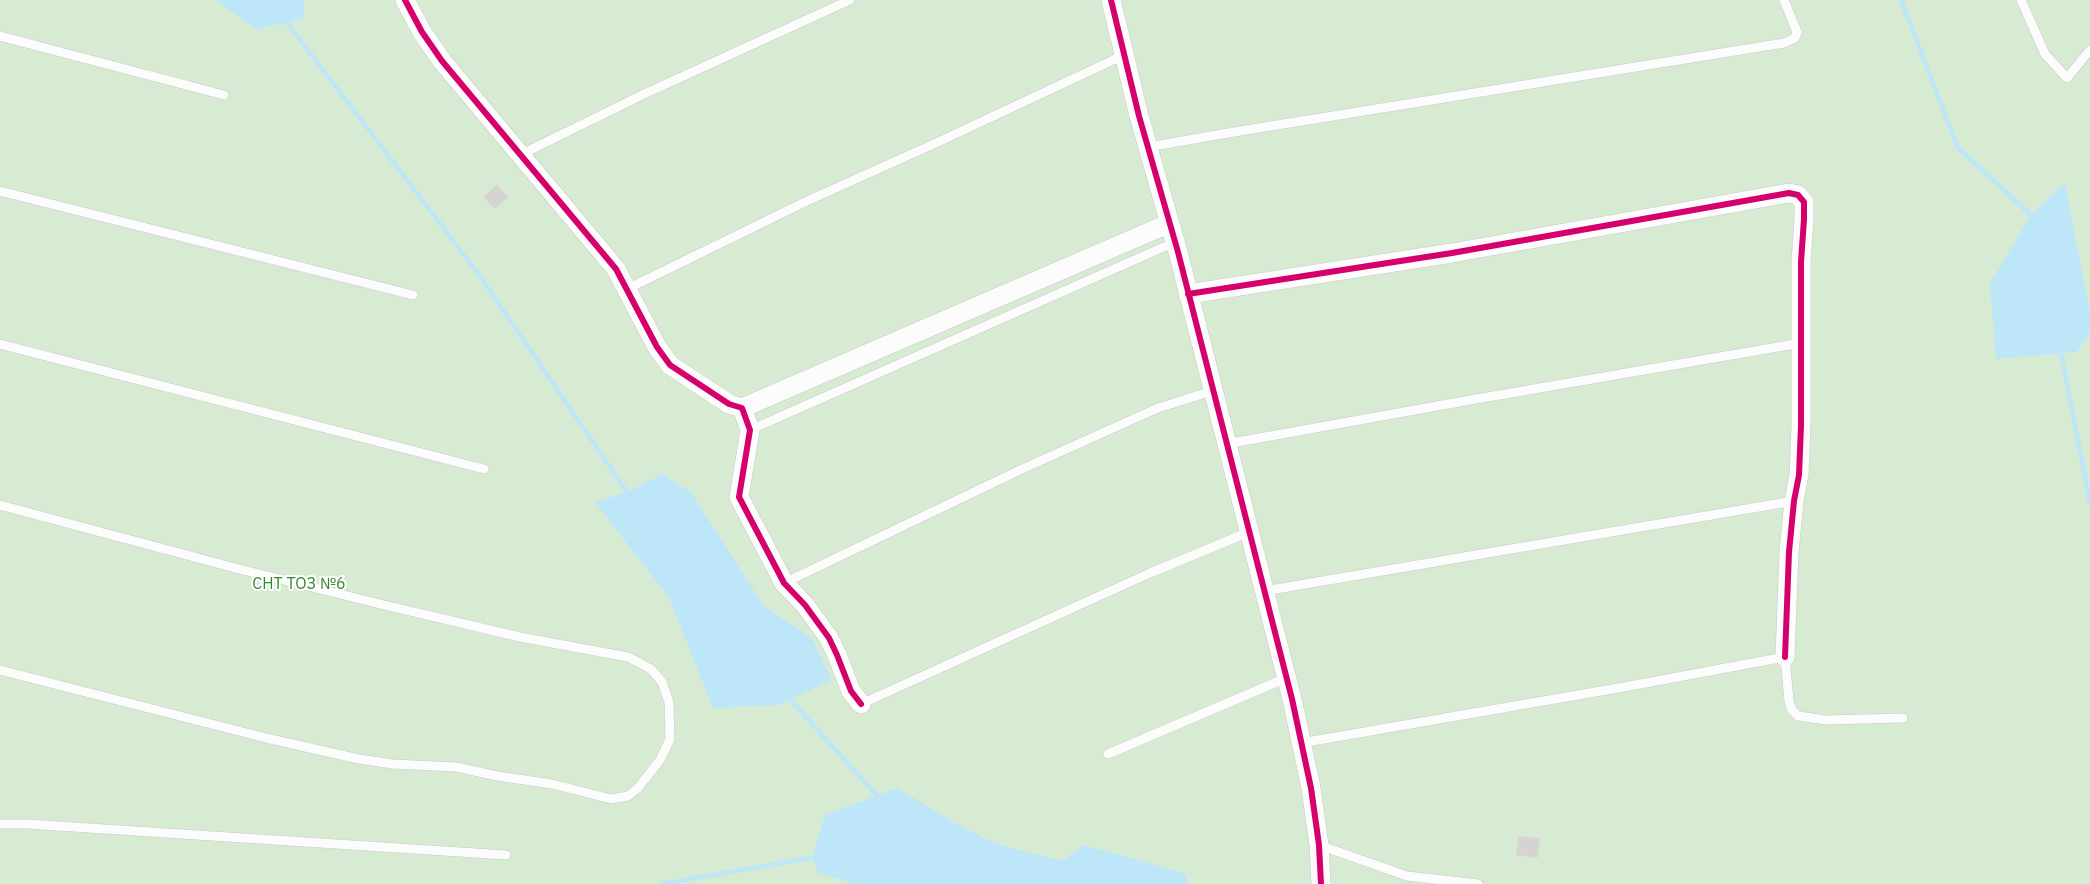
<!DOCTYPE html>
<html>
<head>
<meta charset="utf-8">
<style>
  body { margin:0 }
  canvas { display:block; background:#eeece9 }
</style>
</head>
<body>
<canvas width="2090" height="884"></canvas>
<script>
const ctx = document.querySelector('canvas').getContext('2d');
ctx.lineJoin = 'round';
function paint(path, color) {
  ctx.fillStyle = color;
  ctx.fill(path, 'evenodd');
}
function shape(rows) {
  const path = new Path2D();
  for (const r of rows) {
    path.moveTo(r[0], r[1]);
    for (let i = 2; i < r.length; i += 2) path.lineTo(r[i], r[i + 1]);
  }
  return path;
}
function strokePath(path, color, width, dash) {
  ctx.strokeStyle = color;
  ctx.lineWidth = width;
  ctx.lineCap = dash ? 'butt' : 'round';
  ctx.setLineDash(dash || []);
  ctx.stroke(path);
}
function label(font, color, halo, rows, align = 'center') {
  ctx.font = font + ' "IBM Plex Sans",sans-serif';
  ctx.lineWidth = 4;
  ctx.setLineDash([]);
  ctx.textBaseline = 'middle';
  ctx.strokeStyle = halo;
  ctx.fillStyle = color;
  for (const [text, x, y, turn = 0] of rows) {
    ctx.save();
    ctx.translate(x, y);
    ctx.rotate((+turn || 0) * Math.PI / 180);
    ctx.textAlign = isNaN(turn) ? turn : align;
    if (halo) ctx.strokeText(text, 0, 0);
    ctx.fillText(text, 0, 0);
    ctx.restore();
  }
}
paint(shape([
  [0,0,216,0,258,30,304,18,304,0,2090,0,2090,313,2065,183,2077,352,2090,332,2090,884,1189,884,1184,873,1062,861,994,843,952,821,818,873,854,884,0,884],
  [662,474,691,492,764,606,812,638,713,708,669,598,595,502,627,492]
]), '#d7ebd2');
paint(shape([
  [216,0,304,0,304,18,257,30],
  [2065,183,2090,313,2090,332,2077,352,1996,359,1990,283,2031,215],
  [662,474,691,492,764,606,812,638,832,680,778,705,713,708,669,598,595,502,627,492],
  [897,788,952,821,994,843,1062,861,1084,845,1184,873,1189,884,854,884,818,873,812,857,825,815]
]), '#bde6f8');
strokePath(shape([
  [1901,0,1958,148,2031,215,2032,221],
  [285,20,480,276,629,495],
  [2060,348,2090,503],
  [787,696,879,798],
  [662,884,816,857]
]), '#bde6f8', 4.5);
const building = shape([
  [497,185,508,197,495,209,483,197,497,185],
  [1519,836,1540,839,1537,858,1516,855,1519,836]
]);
paint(building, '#d6d4d3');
strokePath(building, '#dedbd8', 1);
const lane = shape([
  [2021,0,2045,54,2067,78,2090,50],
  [0,36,224,95],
  [1148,147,1234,132,1784,43,1795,38,1797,32,1784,0],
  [520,155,642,95,850,0],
  [0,191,413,295],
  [627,289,807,201,936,143,1124,55],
  [0,344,484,469],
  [750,430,1175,242],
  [1226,444,1476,399,1801,343],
  [0,505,239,569,380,604,520,637,628,657,651,669,662,682,669,702,670,739,660,760,638,788,628,796,611,799,552,784,497,776,456,767,393,764,359,759,270,739,0,670],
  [784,583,1020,470,1158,408,1212,391],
  [1264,591,1794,501],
  [861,704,1150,573,1249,532],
  [1301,743,1624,687,1785,657,1789,701,1792,710,1798,716,1826,720,1903,718],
  [1108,754,1286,678],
  [0,824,27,824,506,855],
  [1319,845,1407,876,1478,884]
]);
const street = shape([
  [405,0,422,32,442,61,616,269,657,347,670,365,729,404,742,408,750,430,739,497,784,583,805,605,829,638,837,655,851,691,861,704],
  [1111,0,1139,116,1178,252,1292,699,1311,788,1319,845,1321,884],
  [1188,294,1452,253,1789,193,1798,195,1804,202,1804,219,1801,262,1801,426,1799,475,1794,501,1789,552,1785,657],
  [742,408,1170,223]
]);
strokePath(lane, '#c9c9c9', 10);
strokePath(street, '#c9c9c9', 20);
strokePath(lane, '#fcfcfc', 9);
strokePath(street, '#fcfcfc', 19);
strokePath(shape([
  [405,0,422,32,442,61,616,269,657,347,670,365,729,404,742,408,750,430,739,497,784,583,805,605,829,638,837,655,851,691,861,704],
  [1111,0,1139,116,1178,252,1292,699,1311,788,1319,845,1321,884],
  [1188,294,1452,253,1789,193,1798,195,1804,202,1804,219,1801,262,1801,426,1799,475,1794,501,1789,552,1785,657]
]), '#d6006c', 6);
label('16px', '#33872c', '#fff', [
  ["СНТ ТОЗ №6",299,584]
]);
</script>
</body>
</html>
